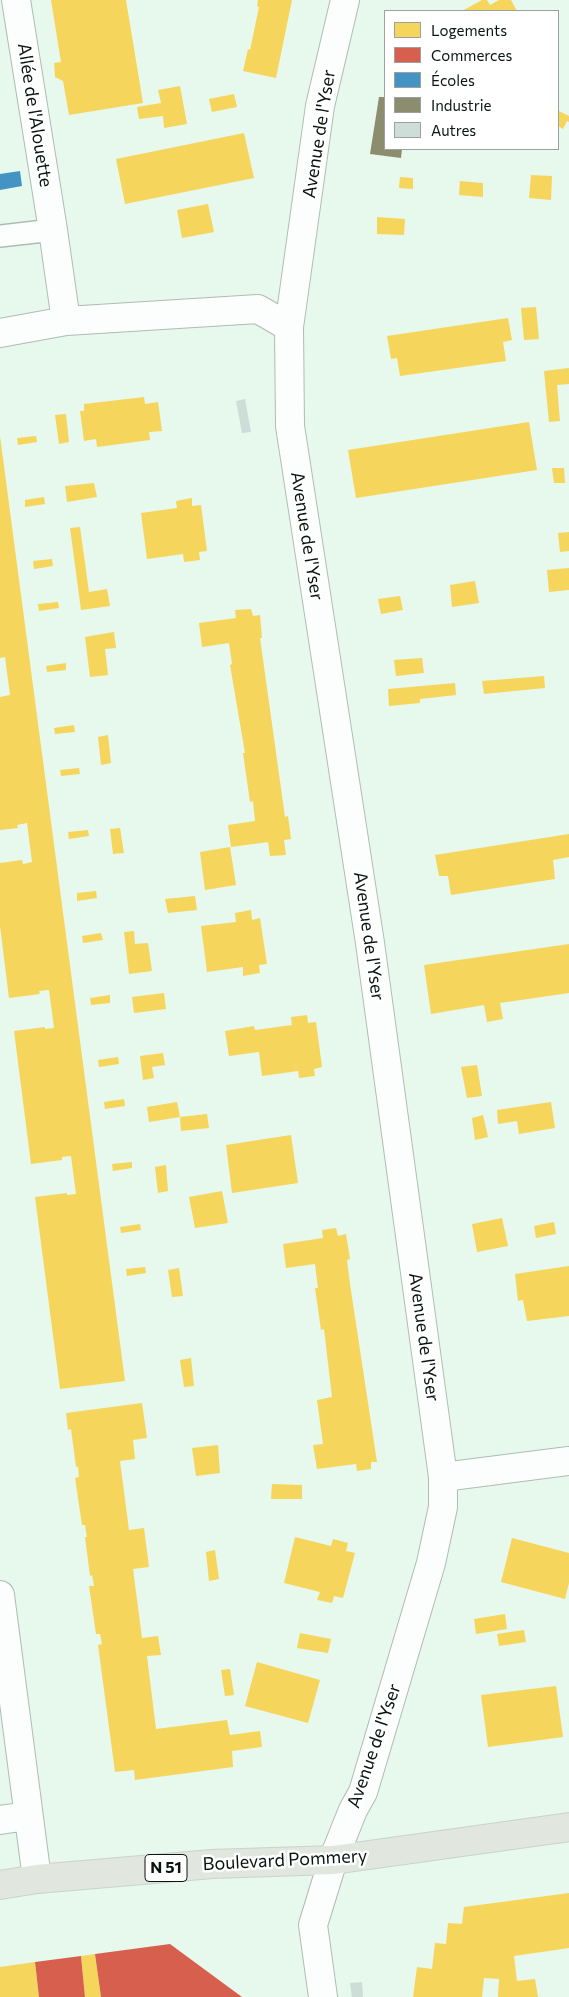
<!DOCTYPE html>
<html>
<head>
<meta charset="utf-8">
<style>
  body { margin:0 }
  #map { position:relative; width:569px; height:1997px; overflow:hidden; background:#e7f8ed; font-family:Commissioner,sans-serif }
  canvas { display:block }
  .legend { position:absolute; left:384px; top:10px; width:175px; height:140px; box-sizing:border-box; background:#fff; border:1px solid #9da19f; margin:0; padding:6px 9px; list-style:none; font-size:15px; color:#0a150f }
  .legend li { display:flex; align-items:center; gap:10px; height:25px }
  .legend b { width:25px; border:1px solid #9da19f }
</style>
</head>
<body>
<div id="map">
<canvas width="569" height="1997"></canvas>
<ul class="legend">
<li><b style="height:14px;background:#f6d55c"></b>Logements</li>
<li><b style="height:14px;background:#d6604d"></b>Commerces</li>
<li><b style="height:14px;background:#4393c3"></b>Écoles</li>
<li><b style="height:14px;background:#8c8c6e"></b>Industrie</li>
<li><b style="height:14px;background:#cdded8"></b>Autres</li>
</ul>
</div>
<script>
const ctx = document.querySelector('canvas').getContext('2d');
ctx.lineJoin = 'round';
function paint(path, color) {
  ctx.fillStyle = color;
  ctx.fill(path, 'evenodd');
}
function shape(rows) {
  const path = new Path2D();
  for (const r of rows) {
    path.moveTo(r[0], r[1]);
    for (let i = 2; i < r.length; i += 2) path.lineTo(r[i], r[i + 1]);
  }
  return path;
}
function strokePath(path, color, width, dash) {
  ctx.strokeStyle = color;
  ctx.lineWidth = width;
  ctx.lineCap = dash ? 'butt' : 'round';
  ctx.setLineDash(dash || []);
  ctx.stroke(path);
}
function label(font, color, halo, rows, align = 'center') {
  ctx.font = font + ' Commissioner,sans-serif';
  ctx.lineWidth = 5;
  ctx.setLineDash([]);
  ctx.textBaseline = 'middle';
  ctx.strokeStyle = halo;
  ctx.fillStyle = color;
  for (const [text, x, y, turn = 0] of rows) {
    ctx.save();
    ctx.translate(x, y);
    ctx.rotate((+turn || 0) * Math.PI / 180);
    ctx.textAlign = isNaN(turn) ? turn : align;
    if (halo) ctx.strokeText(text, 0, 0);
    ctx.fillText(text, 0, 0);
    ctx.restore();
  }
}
paint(shape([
  [51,0,126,0,143,103,69,115,63,81,55,77,54,63,61,62],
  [258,0,292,0,276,78,243,71,248,49,250,50,259,7,257,6],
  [482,0,487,0,490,5,499,0,511,0,517,11,462,11],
  [180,86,187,124,164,128,163,116,139,119,137,107,161,103,158,90],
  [234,94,237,107,212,112,209,99],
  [559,111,569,116,569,122,567,121,563,129,558,126],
  [244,133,254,178,125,204,116,159],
  [531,175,552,176,551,200,529,198],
  [400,177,413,178,413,189,399,188],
  [460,181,483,183,483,197,459,195],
  [208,204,214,232,182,238,177,210],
  [377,217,405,219,404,235,377,234],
  [536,307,539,339,524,340,521,308],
  [508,318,512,340,503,342,506,361,400,376,397,358,391,359,387,336],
  [569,368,569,384,557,385,560,421,549,422,544,371],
  [144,397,145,404,158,402,160,416,162,431,149,432,150,440,97,447,96,439,84,441,80,411,84,411,84,404],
  [66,414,69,442,59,444,55,415],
  [529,422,537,470,356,498,348,450],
  [0,436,125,1381,60,1389,35,1197,67,1193,67,1195,76,1194,71,1156,62,1157,62,1160,31,1164,14,1031,45,1027,45,1029,54,1028,49,990,39,991,40,994,9,998,0,926,0,863,22,860,23,864,32,862,27,823,17,825,18,828,0,830,0,697,10,695,5,657,0,658],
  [36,436,37,442,18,445,17,438],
  [552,468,564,468,565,483,554,483],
  [94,483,97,497,67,502,65,486],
  [44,497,45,504,25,507,25,500],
  [192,498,192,506,201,505,207,551,199,552,200,560,184,562,183,554,147,559,141,513,177,508,176,501],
  [80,527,89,592,107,589,110,606,81,610,70,528],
  [569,532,569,551,560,552,558,533],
  [52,559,53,566,34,569,33,561],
  [569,568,569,590,549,592,547,570],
  [475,581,479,603,452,607,450,585],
  [400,596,403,610,381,614,378,599],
  [58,602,59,608,39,611,38,604],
  [251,609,253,616,260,615,262,638,260,638,285,817,288,816,291,839,284,840,286,855,270,856,268,842,231,847,228,825,255,821,253,801,250,802,243,753,245,753,230,665,232,664,229,643,202,647,199,623,236,618,235,610],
  [114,632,116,648,105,649,108,675,90,677,85,637],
  [422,658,424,673,396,676,394,660],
  [66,663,66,670,47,672,46,666],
  [544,676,545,688,484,694,482,681],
  [455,683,456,695,420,699,420,703,389,706,388,689],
  [74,725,75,732,55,734,54,728],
  [108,735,111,763,101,765,98,737],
  [79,768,80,774,61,776,60,770],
  [120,828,124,853,113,854,110,829],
  [88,830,89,836,69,839,68,832],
  [569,834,569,857,553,860,555,879,451,895,448,876,439,876,435,855],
  [230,847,236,885,205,890,200,852],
  [96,891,97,898,77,901,77,893],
  [195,896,197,910,168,913,165,899],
  [251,910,252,920,260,918,267,964,259,965,260,973,243,976,243,967,207,972,201,926,236,922,235,913],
  [134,931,135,944,148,943,152,971,129,974,124,932],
  [101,933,103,940,83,943,82,936],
  [569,944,569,993,500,1003,503,1019,487,1022,484,1005,431,1014,424,965],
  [164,993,166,1009,134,1013,132,997],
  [110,995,110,1003,91,1005,90,998],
  [307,1015,308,1023,316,1022,322,1067,314,1069,315,1076,299,1078,298,1071,262,1076,259,1052,229,1056,225,1031,254,1026,255,1030,292,1025,291,1017],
  [163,1053,165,1065,152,1067,154,1078,143,1080,140,1056],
  [118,1057,119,1064,99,1067,98,1060],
  [477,1065,482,1096,467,1098,461,1067],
  [124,1099,125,1106,105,1109,104,1102],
  [177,1102,180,1117,149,1122,147,1107],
  [551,1102,555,1128,519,1134,517,1121,498,1124,497,1110],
  [207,1114,209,1128,181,1131,180,1117],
  [483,1115,488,1137,475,1140,472,1118],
  [291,1135,298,1183,232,1193,226,1145],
  [132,1162,132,1168,113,1171,112,1164],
  [166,1165,168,1191,158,1193,155,1167],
  [222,1191,228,1223,195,1228,189,1197],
  [502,1218,508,1246,477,1252,472,1224],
  [554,1222,556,1234,536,1238,534,1226],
  [140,1224,141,1230,121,1233,120,1227],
  [336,1228,338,1236,346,1234,350,1259,347,1260,350,1284,377,1462,371,1462,371,1469,357,1471,356,1464,317,1469,313,1445,323,1444,317,1400,332,1397,324,1329,321,1330,315,1288,318,1288,315,1264,286,1268,283,1244,323,1238,322,1230],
  [569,1266,569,1316,527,1321,523,1300,518,1301,515,1274],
  [145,1267,146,1273,127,1276,126,1269],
  [179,1268,183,1296,172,1297,168,1270],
  [191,1358,194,1386,184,1387,180,1360],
  [142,1403,147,1438,133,1440,135,1459,120,1461,129,1530,144,1528,149,1567,133,1569,142,1638,158,1636,161,1655,147,1656,156,1729,227,1720,230,1735,260,1731,262,1747,232,1751,233,1767,135,1780,134,1770,115,1772,98,1645,102,1644,100,1634,96,1634,89,1586,94,1586,93,1580,92,1575,90,1576,85,1537,87,1537,86,1532,85,1525,82,1525,75,1478,79,1477,78,1467,76,1467,71,1429,68,1430,66,1413],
  [218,1445,220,1473,196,1476,192,1448],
  [272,1484,302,1485,302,1499,271,1499],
  [295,1537,331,1546,333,1539,348,1543,346,1551,355,1553,343,1598,334,1596,332,1603,317,1600,320,1592,284,1583],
  [512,1538,569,1553,569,1583,565,1599,501,1582],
  [215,1550,219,1579,209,1581,206,1552],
  [505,1614,507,1629,476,1634,474,1619],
  [524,1630,526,1642,499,1646,497,1634],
  [300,1633,331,1639,328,1653,297,1648],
  [257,1662,320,1680,308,1723,245,1706],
  [230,1669,234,1695,225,1696,221,1670],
  [556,1686,563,1737,488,1747,481,1695],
  [569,1893,569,1948,514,1956,517,1981,535,1979,538,1997,498,1997,499,1979,484,1978,482,1997,413,1997,417,1967,432,1969,435,1943,446,1944,448,1923,462,1924,464,1907],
  [95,1954,101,1997,85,1997,81,1956],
  [35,1962,39,1997,0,1997,0,1967]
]), '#f6d55c');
paint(shape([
  [170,1944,242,1997,101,1997,95,1954],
  [81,1956,85,1997,39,1997,35,1962]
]), '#d6604d');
paint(shape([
  [20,171,22,186,0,190,0,174]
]), '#4393c3');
paint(shape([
  [379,97,385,97,385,149,402,149,401,158,370,154]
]), '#8c8c6e');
paint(shape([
  [245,399,251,432,242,433,236,401],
  [362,1982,363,1997,352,1997,350,1983]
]), '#cdded8');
const service = shape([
  [0,236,53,230]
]);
const minor = shape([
  [16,0,53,230,66,321],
  [0,333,66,321,258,309,289,327],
  [443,1477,569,1461],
  [0,1595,37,1879],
  [0,1820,28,1816],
  [323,1997,313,1925,333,1860,353,1810,363,1792,369,1772,431,1563,443,1507,443,1477,370,943,290,426,289,327,320,106,345,0]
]);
const primary = shape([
  [0,1885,37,1879,212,1864,333,1860,569,1827]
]);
strokePath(service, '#afbcb4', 24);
strokePath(minor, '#afbcb4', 30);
strokePath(primary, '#cad2cd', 30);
strokePath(service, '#fbfefc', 21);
strokePath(minor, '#fbfefc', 28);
strokePath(primary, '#e1e6de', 28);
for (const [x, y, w] of [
  [166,1868,42]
]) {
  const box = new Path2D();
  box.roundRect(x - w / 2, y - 13.5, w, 27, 4);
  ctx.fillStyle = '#fff';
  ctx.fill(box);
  strokePath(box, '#0a150f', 1);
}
label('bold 16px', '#0a150f', null, [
  ["N 51",166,1868]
]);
label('18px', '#0a150f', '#fff', [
  ["Allée de l'Alouette",35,115,81],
  ["Avenue de l'Yser",319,134,-81],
  ["Avenue de l'Yser",307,536,81],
  ["Avenue de l'Yser",369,936,82],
  ["Avenue de l'Yser",424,1337,82],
  ["Avenue de l'Yser",374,1746,-71],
  ["Boulevard Pommery",285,1860,-3]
]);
</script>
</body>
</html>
